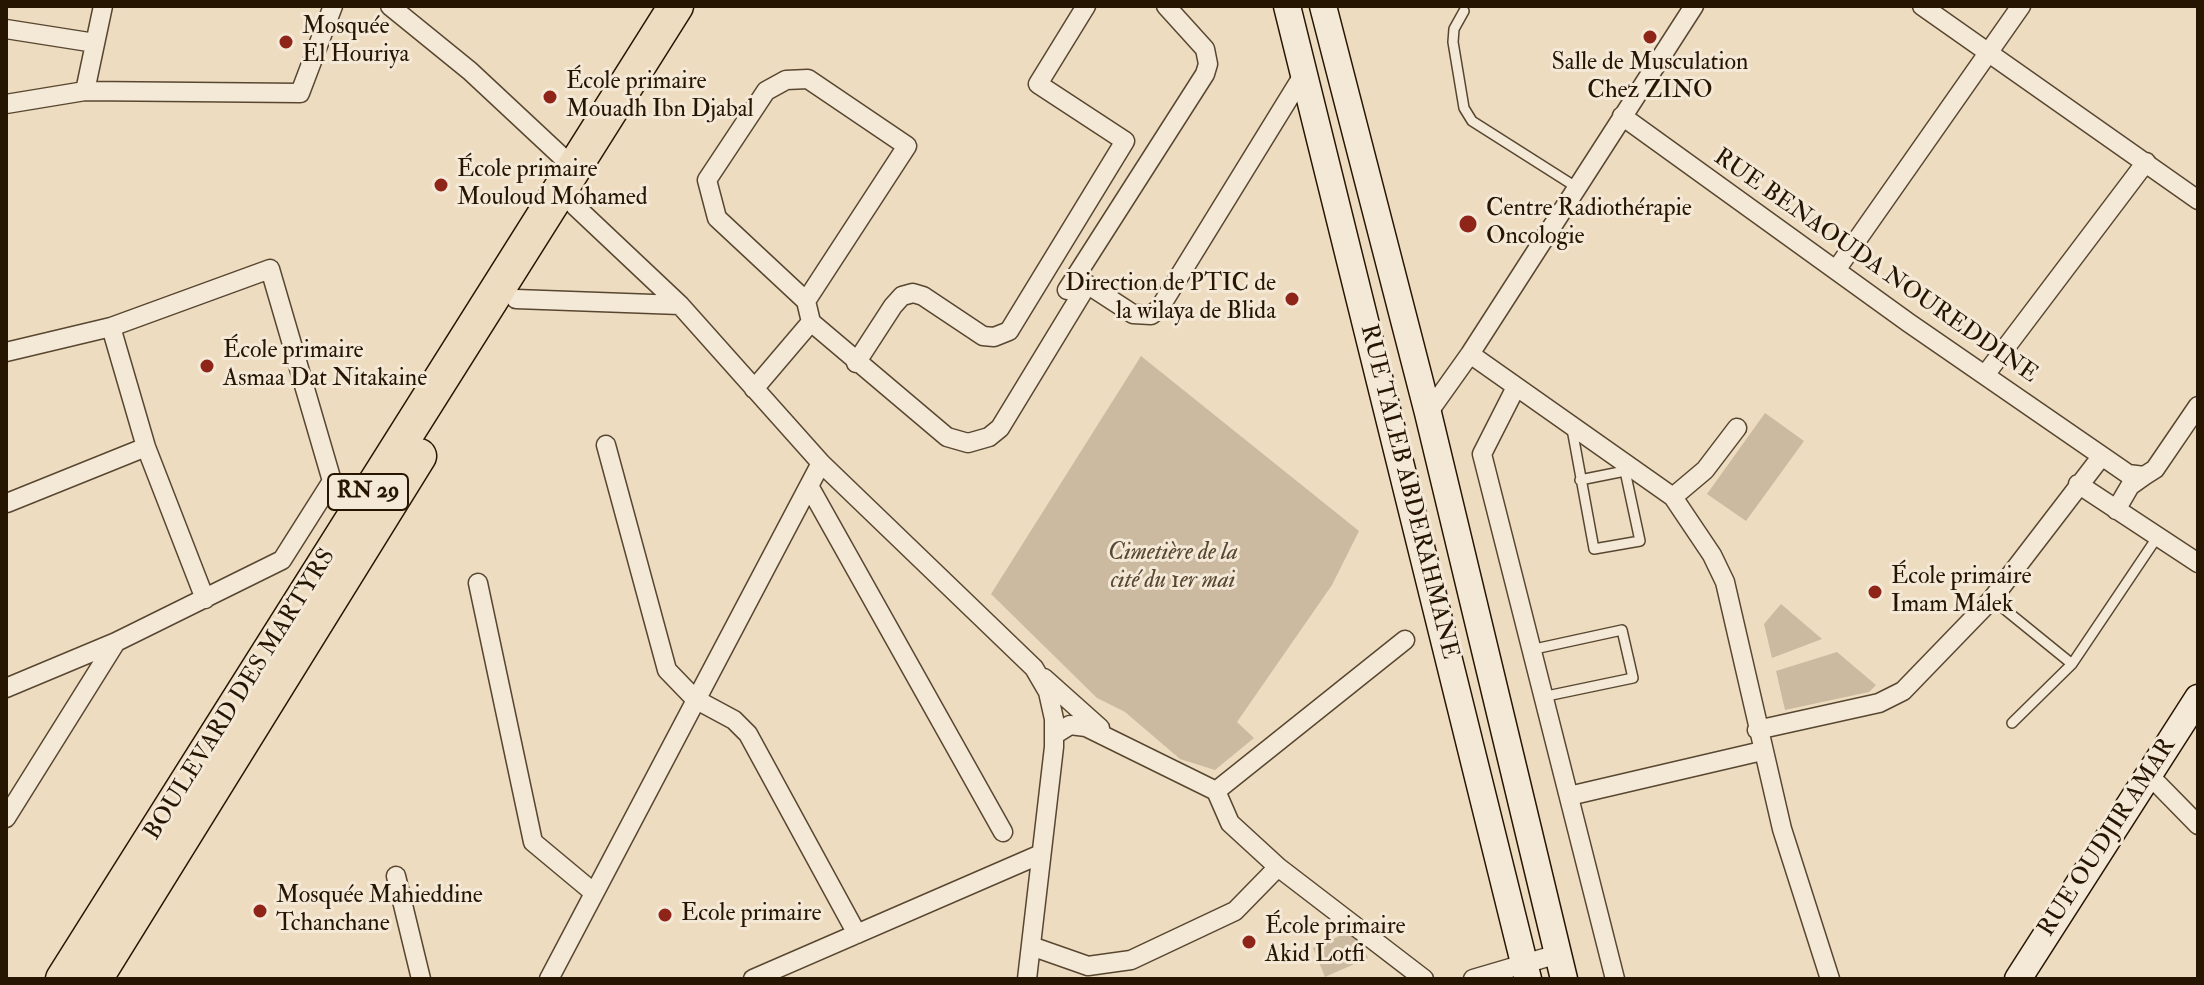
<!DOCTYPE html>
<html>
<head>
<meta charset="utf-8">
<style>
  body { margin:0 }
  #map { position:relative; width:2204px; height:985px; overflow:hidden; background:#eedcc1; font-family:"IM FELL Double Pica",serif }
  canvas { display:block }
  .frame { position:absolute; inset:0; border:8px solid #261500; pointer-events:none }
</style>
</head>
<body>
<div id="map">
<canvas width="2204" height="985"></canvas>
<div class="frame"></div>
</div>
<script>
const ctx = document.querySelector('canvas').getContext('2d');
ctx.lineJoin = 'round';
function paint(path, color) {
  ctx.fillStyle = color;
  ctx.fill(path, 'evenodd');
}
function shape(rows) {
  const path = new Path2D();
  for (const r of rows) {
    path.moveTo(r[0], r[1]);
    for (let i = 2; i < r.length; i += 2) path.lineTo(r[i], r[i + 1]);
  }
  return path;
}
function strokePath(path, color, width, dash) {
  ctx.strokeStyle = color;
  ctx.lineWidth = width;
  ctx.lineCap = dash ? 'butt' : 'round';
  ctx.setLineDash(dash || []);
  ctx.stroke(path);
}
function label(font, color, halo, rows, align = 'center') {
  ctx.font = font + ' "IM FELL Double Pica",serif';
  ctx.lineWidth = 6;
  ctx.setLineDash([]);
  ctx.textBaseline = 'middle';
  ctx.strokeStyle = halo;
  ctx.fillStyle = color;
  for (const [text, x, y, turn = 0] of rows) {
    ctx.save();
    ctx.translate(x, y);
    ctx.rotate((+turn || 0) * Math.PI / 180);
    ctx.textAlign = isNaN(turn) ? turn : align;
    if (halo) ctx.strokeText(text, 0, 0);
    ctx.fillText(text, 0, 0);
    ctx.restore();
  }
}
paint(shape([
  [1141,356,1359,531,1332,585,1237,722,1254,738,1215,770,1180,759,1125,712,1097,698,991,594],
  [1765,413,1804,441,1746,521,1707,494],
  [1781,604,1822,639,1772,658,1764,624],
  [1837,652,1876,685,1869,692,1785,710,1776,671],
  [1355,929,1368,958,1325,977,1313,948]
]), '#ccbaa0');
const lane = shape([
  [1464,11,1454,29,1453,42,1464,108,1472,121,1576,187],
  [1572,429,1594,549,1640,541,1625,471],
  [1580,480,1630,470],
  [1992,599,2072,664],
  [1530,650,1622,630,1633,678,1542,697],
  [2012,723,2072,664,2158,536]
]);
const street = shape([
  [390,6,470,71,575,169],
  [1922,6,2198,200],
  [6,29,95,43],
  [85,91,103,6],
  [6,104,85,91,300,93,333,6],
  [1622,116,1909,323,2128,474,2144,476,2155,469,2198,406],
  [575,206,680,305,821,463,1034,668,1048,692,1054,719,1054,747,1027,979],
  [1836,270,2021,6],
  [1076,277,1133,314,1151,315,1159,309,1305,72],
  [1067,290,1205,74,1208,64,1205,49,1166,6],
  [516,299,680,305],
  [806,301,717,218,707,180,766,91,786,80,808,79,907,146,806,301,811,322,947,437,968,443,989,437,1000,428,1087,285],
  [111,327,146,447,205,599],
  [6,352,111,327,270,269,332,481],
  [1470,354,1673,497,1712,555,1725,582,1782,829,1830,979],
  [856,363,893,306,902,296,913,293,923,296,983,336,994,337,1009,331,1125,141,1038,84,1086,6],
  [1985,375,2146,162],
  [1516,387,1482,454,1615,979],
  [754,389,811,322],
  [1428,413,1470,354,1694,6],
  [606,445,667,670,695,699,734,720,748,734,857,934],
  [2078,484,2198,563],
  [809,486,1003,832],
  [1673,497,1705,470,1737,428],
  [7,503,146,447],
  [2116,510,2130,486,2144,476],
  [478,583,533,842,593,892],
  [1044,678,1100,728],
  [6,688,116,642,282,560,332,481],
  [1757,730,1879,703,1903,691,1992,599,2101,457],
  [1054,735,1070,725,1086,727,1216,791,1405,640],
  [2149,775,2198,825],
  [1569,796,1762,751],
  [6,818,116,642],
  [1278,867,1424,979],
  [396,876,421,979],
  [1031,946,1088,966,1131,960,1235,911,1278,867,1230,823,1216,791],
  [549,979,821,463],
  [753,979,1041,854],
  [1473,979,1558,954]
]);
const secondary = shape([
  [1287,6,1528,979],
  [1323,6,1428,413,1564,979],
  [2018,979,2198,698]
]);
const highway = shape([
  [63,979,676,6],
  [95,979,419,456]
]);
strokePath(lane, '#584730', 12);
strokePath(street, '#584730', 21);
strokePath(secondary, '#261500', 29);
strokePath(highway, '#261500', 37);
strokePath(lane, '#f4e8d7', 9);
strokePath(street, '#f4e8d7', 18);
strokePath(secondary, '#f4e8d7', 26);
strokePath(highway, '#eedcc1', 34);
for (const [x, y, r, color] of [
  [1650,37,8,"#8f2418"],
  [286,42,8,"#8f2418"],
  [550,97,8,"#8f2418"],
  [441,185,8,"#8f2418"],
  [1468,224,10,"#8f2418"],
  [1292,299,8,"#8f2418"],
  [207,366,8,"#8f2418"],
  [1875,592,8,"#8f2418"],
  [260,911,8,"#8f2418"],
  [665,915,8,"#8f2418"],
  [1249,942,8,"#8f2418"]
]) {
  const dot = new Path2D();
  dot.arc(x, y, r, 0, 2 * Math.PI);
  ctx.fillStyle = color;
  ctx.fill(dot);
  strokePath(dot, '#f4e8d7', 3);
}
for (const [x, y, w] of [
  [368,492,80]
]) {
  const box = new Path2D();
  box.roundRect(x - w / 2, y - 18, w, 36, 6);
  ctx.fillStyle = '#f4e8d7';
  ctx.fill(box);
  strokePath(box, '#261500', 2);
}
label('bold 22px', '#261500', null, [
  ["RN 29",368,492]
]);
label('24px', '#261500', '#f4e8d7', [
  ["Mosquée",302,28],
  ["El Houriya",302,56],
  ["Salle de Musculation",1650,64,"center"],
  ["Chez ZINO",1650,92,"center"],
  ["École primaire",566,83],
  ["Mouadh Ibn Djabal",566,111],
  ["École primaire",457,171],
  ["Mouloud Mohamed",457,199],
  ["Centre Radiothérapie",1486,210],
  ["Oncologie",1486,238],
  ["Direction de PTIC de",1276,285,"right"],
  ["la wilaya de Blida",1276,313,"right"],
  ["École primaire",223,352],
  ["Asmaa Dat Nitakaine",223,380],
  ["École primaire",1891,578],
  ["Imam Malek",1891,606],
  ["Mosquée Mahieddine",276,897],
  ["Tchanchane",276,925],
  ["Ecole primaire",681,915],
  ["École primaire",1265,928],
  ["Akid Lotfi",1265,956]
], 'left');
label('24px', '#261500', '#f4e8d7', [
  ["RUE BENAOUDA NOUREDDINE",1875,267,35],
  ["RUE TALEB ABDERAHMANE",1408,492,76],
  ["BOULEVARD DES MARTYRS",241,695,-58],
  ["RUE OUDJIR AMAR",2108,838,-57]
]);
label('italic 24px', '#584730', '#f4e8d7', [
  ["Cimetière de la",1173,554],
  ["cité du 1er mai",1173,582]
]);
</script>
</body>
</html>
